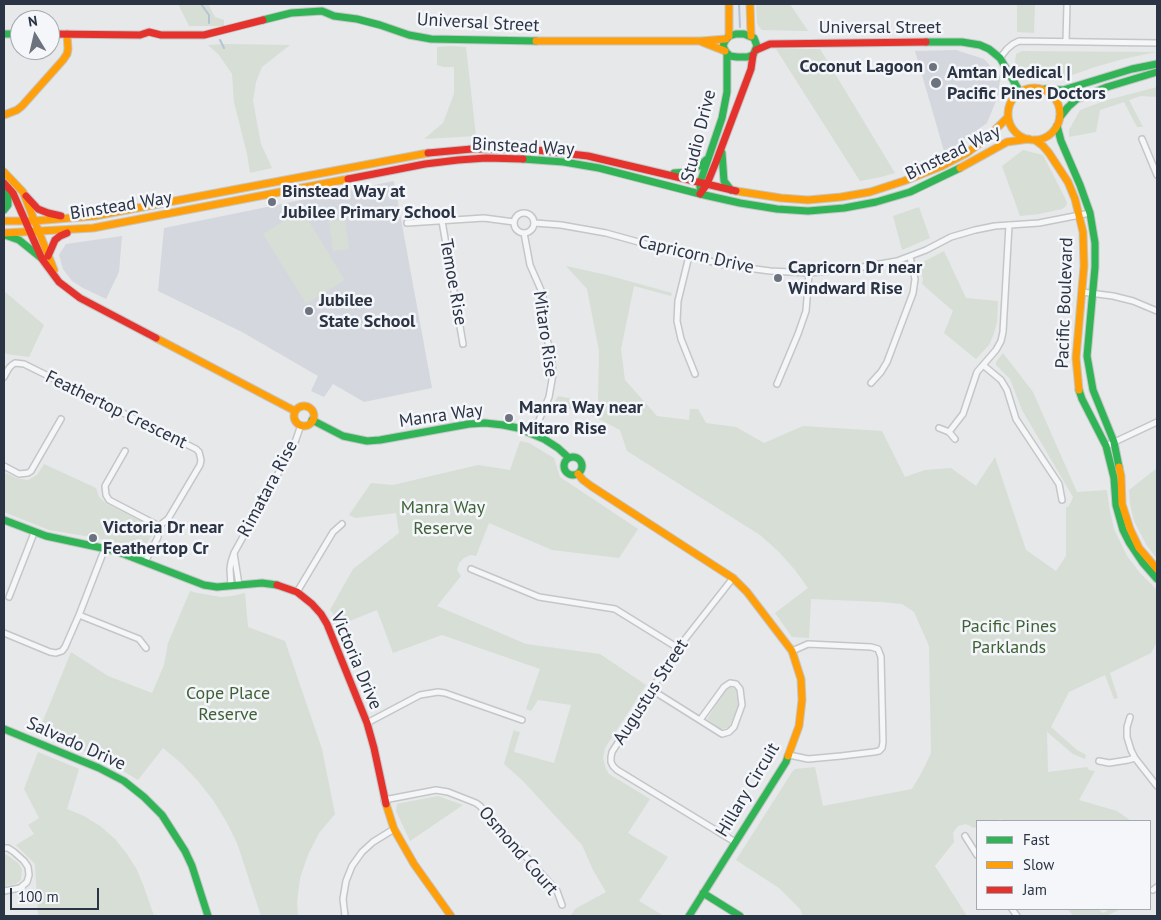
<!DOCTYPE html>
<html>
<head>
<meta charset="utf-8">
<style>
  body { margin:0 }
  #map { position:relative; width:1161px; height:920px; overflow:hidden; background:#e6e8ea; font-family:"PT Sans",sans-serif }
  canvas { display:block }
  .frame { position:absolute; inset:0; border:5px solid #2b3445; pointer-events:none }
  .legend { position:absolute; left:976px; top:820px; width:175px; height:90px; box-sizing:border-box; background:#f4f6f9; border:1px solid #a4a8b1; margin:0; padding:6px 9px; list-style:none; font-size:15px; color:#2b3445 }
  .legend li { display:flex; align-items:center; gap:10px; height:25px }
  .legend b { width:25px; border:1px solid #a4a8b1 }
  .north { position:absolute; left:10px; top:10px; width:50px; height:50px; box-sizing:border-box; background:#f4f6f9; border:1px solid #a4a8b1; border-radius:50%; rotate:351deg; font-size:14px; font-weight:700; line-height:20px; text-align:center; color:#2b3445 }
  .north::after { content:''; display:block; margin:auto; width:18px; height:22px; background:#6c737f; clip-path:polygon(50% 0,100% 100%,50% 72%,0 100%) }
  .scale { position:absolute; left:10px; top:888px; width:89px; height:22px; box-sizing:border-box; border:2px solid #2b3445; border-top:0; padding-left:6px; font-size:15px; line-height:18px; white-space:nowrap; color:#2b3445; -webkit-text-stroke:4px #f4f6f9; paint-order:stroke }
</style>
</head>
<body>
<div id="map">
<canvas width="1161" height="920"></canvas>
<div class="frame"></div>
<ul class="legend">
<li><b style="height:6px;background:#30b455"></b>Fast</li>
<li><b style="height:6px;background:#ff9f0a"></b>Slow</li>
<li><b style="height:6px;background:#e5322d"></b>Jam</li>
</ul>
<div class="north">N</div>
<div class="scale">100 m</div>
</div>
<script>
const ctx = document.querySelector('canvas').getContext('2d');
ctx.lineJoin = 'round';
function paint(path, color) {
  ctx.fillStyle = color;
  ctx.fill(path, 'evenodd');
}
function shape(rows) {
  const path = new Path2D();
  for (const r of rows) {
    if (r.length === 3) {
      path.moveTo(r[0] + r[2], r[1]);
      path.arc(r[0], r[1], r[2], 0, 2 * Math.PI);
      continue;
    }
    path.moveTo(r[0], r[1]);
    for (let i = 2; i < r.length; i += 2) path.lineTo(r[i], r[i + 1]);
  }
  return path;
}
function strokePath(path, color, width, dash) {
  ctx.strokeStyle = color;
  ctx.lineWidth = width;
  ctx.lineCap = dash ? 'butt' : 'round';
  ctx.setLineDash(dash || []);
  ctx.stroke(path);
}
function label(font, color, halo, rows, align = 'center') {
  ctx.font = font + ' "PT Sans",sans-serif';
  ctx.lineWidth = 5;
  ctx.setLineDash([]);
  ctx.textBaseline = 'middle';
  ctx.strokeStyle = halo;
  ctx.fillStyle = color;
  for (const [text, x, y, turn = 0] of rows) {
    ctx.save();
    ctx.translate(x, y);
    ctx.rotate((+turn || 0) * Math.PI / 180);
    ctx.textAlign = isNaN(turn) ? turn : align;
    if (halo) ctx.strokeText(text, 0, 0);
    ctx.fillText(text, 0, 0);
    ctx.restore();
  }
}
paint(shape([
  [956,50,984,59,1000,76,1000,80,998,96,987,123,955,146,944,151,915,51],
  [394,181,432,388,364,402,333,384,324,397,311,391,318,376,242,332,158,291,164,228],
  [122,236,119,272,106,299,83,288,72,281,63,269,59,255,66,244]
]), '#d4d7dd');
paint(shape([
  [178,4,208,4,215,17,224,20,224,26,189,26],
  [756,4,790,4,808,31,762,30,759,27,757,23],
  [1017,4,1035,4,1034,33,1017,32],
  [224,44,290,45,262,67,256,82,253,101,261,144,272,168,250,173,247,154,234,102,232,74,219,55,208,45],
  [451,46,466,47,476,136,424,139,443,123,454,94,454,67,444,67,437,65,437,47],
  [776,49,820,49,895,173,881,177,860,181],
  [1022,51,1156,52,1123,59,1095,67,1055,81,1034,79,1020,70,1015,62,1016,54],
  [1157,87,1157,97,1141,96,1129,100,1143,127,1137,127,1124,102,1100,110,1096,132,1069,137,1069,130,1080,110,1107,100],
  [1023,150,1043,155,1066,200,1067,204,1065,207,1062,209,1039,214,1020,216,1002,166],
  [919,207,930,238,902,250,893,216],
  [302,210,345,280,306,304,263,234],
  [345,219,349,249,333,251,329,221],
  [944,251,966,298,998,301,997,322,994,333,989,345,976,359,944,333,953,311,922,284,923,279,920,267,921,263],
  [566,266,607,275,672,293,671,296,634,286,621,349,625,380,657,416,689,420,690,409,698,409,706,423,736,427,764,443,803,426,882,431,905,477,925,470,951,468,976,486,995,457,1026,550,1056,571,1066,556,1066,507,1068,507,1071,502,1073,497,1022,410,1010,379,996,365,996,362,1003,353,1033,392,1077,492,1107,490,1109,506,1114,529,1127,556,1140,573,1157,590,1157,642,1151,653,1110,673,1118,698,1114,699,1105,675,1069,692,1051,727,1077,750,1086,755,1085,759,1073,754,1047,732,1048,772,1087,767,1089,770,1095,771,1079,800,1117,811,1131,821,1004,821,1001,819,994,821,977,821,977,827,974,828,966,824,958,826,953,833,954,842,935,866,967,916,803,916,800,909,779,888,736,860,792,772,795,769,815,767,823,806,912,789,922,772,931,753,929,646,914,612,902,604,882,602,811,599,809,638,792,637,775,613,808,588,795,570,779,552,760,535,627,451,620,430,597,418,554,403,558,396,598,404,599,351,587,289],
  [4,291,44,325,29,357,7,354,4,352],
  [520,441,529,443,554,458,560,477,638,529,619,558,552,550,489,523,476,556,470,555,464,558,459,563,457,570,461,576,437,606,526,644,600,654,646,685,605,748,603,758,606,769,609,774,650,799,628,833,668,857,639,901,664,916,564,916,571,915,575,909,606,892,593,870,582,845,523,781,504,764,514,729,515,731,520,732,514,752,554,763,571,705,538,700,531,711,526,709,540,669,442,635,393,653,377,610,337,626,333,613,330,610,353,569,399,533,396,513,355,518,349,515,371,483,393,485,478,465,510,470],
  [44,464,96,488,99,497,107,504,149,525,151,528,153,533,144,548,140,551,125,545,97,538,49,530,4,512,4,472,16,478,28,480,37,475],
  [1157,468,1157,559,1146,544,1134,521,1130,504,1129,490],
  [190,591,197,593,221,597,232,596,245,593,248,627,285,641,322,749,335,814,319,833,308,855,300,878,297,902,298,916,261,916,237,843,226,821,213,800,198,781,181,763,163,748,138,780,110,763,91,754,38,733,71,652,108,676,152,693,164,665,168,643],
  [731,687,736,690,738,705,732,722,728,728,721,729,707,719,725,691],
  [38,752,79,769,67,809,84,816,100,826,115,839,127,854,137,870,144,887,154,916,38,916,35,864,16,845,34,834,28,825,39,818,24,789],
  [438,796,463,805,410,841,396,811,397,804,401,803],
  [4,854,7,855,18,863,22,869,21,880,16,884,4,886],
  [1068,909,1098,909,1103,913,1110,909,1120,909,1107,916,1073,916]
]), '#d6ded6');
strokePath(shape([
  [201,4,209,15,209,23],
  [739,4,740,27],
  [220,40,224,48]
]), '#b4c4d5', 2);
const street = shape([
  [1066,41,1067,4],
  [1000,58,1007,49,1013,44,1019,41,1157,43],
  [1142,139,1157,175],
  [524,223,10],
  [442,221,463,344],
  [407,223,484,218,514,222],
  [535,223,561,225,606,233,689,256,725,265,770,271,809,273,851,269,897,261,926,250,951,237,975,230,995,226,1039,223,1090,213],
  [524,233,530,265,541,290,543,297,544,324,546,337,551,351,553,374,549,397,533,434],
  [689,256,678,301,677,321,681,339,695,374],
  [1082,292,1113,296,1133,301,1157,311],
  [983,365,1001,380,1007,390,1016,419,1059,484,1062,500],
  [4,377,9,368,12,365,15,363,24,364,196,449,199,452,201,460,200,465,168,519,159,526,158,537,145,562],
  [871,383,881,372,887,362,913,293,915,279,910,257],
  [777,384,798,334,806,311,809,273],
  [939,428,949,432,955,439],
  [949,432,963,414,977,372,996,350,1001,341,1003,332,1009,225],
  [1106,446,1157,422],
  [125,451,105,486,106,495,109,500,159,526],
  [4,466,19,474,28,473,31,471,61,419],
  [234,553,239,585],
  [471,569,539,597,615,609,678,648],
  [733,578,678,648,612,752,611,757,611,762,613,766,617,770,735,842],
  [231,586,230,569,231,562,234,553,294,445,301,425],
  [297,592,333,532,342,524],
  [9,597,34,533],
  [79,615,139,639,146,648],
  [4,633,50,652,56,653,62,651,65,647,79,615,105,548],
  [652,690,722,734,729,732,734,727,742,705,740,689,736,684,730,683,724,687,700,720],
  [1130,717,1127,727,1127,737,1131,750,1135,758,1157,786],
  [367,723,420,695,438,692,445,693,522,720],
  [789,755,808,759,841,756,874,752,879,751,882,748,883,742,881,657,878,649,871,647,808,644,792,651],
  [1099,761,1109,763,1128,760,1135,758],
  [384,800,436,790,448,792,476,803,480,806,557,891,562,905],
  [965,836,977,855],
  [4,848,8,848,14,852,24,861,28,867,29,875,27,882,20,888,4,891],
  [1153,890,1157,887],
  [1012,909,1017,916],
  [345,916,343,899,346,881,352,866,362,852,373,842,394,829]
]);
const fast = shape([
  [263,20,291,13,322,11,334,16,357,19,380,25,409,35,431,39,536,41],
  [4,34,20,34],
  [736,34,744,34,754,38,757,46,753,55,747,57,737,57,730,56,726,52,723,46,725,41,729,36,736,34],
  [926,42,962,42,980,45,989,49,1000,58,1020,92],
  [1045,89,1063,90,1132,69,1157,64],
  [1060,117,1068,107,1077,99,1107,87,1157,72],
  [1057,126,1061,141,1080,185,1090,213,1095,243,1095,267,1087,356,1093,390,1114,442,1119,467],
  [722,153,724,181,731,190],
  [523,159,564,162,599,168,700,194,740,203,777,209,808,211,844,208,876,202,910,192,960,168],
  [674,173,689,172,701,165,706,160],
  [700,187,700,183,722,118,727,92,727,54],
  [4,210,8,205,8,188],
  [5,235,19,240,40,257],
  [1079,390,1082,399,1106,446,1114,478,1116,505,1123,530,1129,542,1143,563,1157,579],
  [312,420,343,436,367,441,380,440,469,424,485,423,503,425,518,428,544,439,558,448,569,458],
  [573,466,9],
  [4,520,46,536,116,551,204,585,217,587,262,583,277,585],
  [4,729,99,768,124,781,144,797,162,815,185,851,192,866,208,916],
  [703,893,740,916],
  [689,916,786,762,788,756]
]);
const slow = shape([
  [729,4,729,36],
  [750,4,751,36],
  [536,41,701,41,726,39],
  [702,42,725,51],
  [1034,114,26],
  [4,115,17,110,22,106,63,60,67,54,68,49,67,34],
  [1035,140,1043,146,1049,153,1068,182,1075,199,1083,232,1084,266,1076,358,1079,390],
  [960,168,1007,142,1029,139],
  [4,172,23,192,54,270],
  [736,191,781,198,808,200,841,197,870,192,904,181,942,166,967,153,987,138,1008,117],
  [4,221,33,221,95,216,428,153],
  [4,233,93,228,348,179],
  [156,338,295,411],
  [304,416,10],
  [1119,467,1121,476,1122,504,1130,529,1139,548,1157,569],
  [578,474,583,480,591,486,733,578,747,592,792,651,801,679,802,700,799,726,788,756],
  [386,804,394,829,414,864,451,916]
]);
const jam = shape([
  [50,34,140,35,149,32,161,35,204,35,263,20],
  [756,50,770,44,926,42],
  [428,153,472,149,528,149,588,156,736,191],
  [348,179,425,164,458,160,486,158,523,159],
  [4,183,13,193,42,259,59,282,80,298,156,338],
  [700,194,707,184,716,162,751,69,753,55],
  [26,196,38,209,48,213,61,216],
  [48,256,55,240,60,236,67,233],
  [277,585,297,592,312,604,321,614,327,624,367,723,374,748,386,804]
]);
strokePath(street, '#c4c6c8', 8);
strokePath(fast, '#c4c6c8', 9);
strokePath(slow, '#c4c6c8', 9);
strokePath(jam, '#c4c6c8', 9);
strokePath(street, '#f5f6f7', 5);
strokePath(fast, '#30b455', 7);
strokePath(slow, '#ff9f0a', 7);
strokePath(jam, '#e5322d', 7);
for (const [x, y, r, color] of [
  [933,67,5,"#6c737f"],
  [936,83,6,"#6c737f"],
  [272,202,5,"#6c737f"],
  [778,278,5,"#6c737f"],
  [309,311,5,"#6c737f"],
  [509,418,5,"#6c737f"],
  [93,538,5,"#6c737f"]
]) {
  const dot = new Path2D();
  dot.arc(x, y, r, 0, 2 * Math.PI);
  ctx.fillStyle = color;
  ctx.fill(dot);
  strokePath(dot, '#f4f6f9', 2);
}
label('18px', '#2b3445', '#f4f6f9', [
  ["Universal Street",478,23,3],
  ["Universal Street",880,28],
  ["Studio Drive",699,136,-76],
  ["Binstead Way",523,147,3],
  ["Binstead Way",953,153,-26],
  ["Binstead Way",121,206,-9],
  ["Capricorn Drive",696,255,13],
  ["Temoe Rise",453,282,80],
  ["Pacific Boulevard",1065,303,-88],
  ["Mitaro Rise",545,334,82],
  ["Feathertop Crescent",116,410,26],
  ["Manra Way",441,416,-8],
  ["Rimatara Rise",268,489,-62],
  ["Victoria Drive",356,661,67],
  ["Augustus Street",651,692,-57],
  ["Salvado Drive",76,744,24],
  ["Hillary Circuit",748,790,-59],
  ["Osmond Court",518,851,49]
]);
label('bold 18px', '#2b3445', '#f4f6f9', [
  ["Coconut Lagoon",923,67,"right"],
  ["Amtan Medical |",947,73],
  ["Pacific Pines Doctors",947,94],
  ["Binstead Way at",282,192],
  ["Jubilee Primary School",282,213],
  ["Capricorn Dr near",788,268],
  ["Windward Rise",788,289],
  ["Jubilee",319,301],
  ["State School",319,322],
  ["Manra Way near",519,408],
  ["Mitaro Rise",519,429],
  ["Victoria Dr near",103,528],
  ["Feathertop Cr",103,549]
], 'left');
label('18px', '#3f6138', '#f4f6f9', [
  ["Manra Way",443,508],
  ["Reserve",443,529],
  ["Pacific Pines",1009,627],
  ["Parklands",1009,648],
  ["Cope Place",228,694],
  ["Reserve",228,715]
]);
</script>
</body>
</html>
